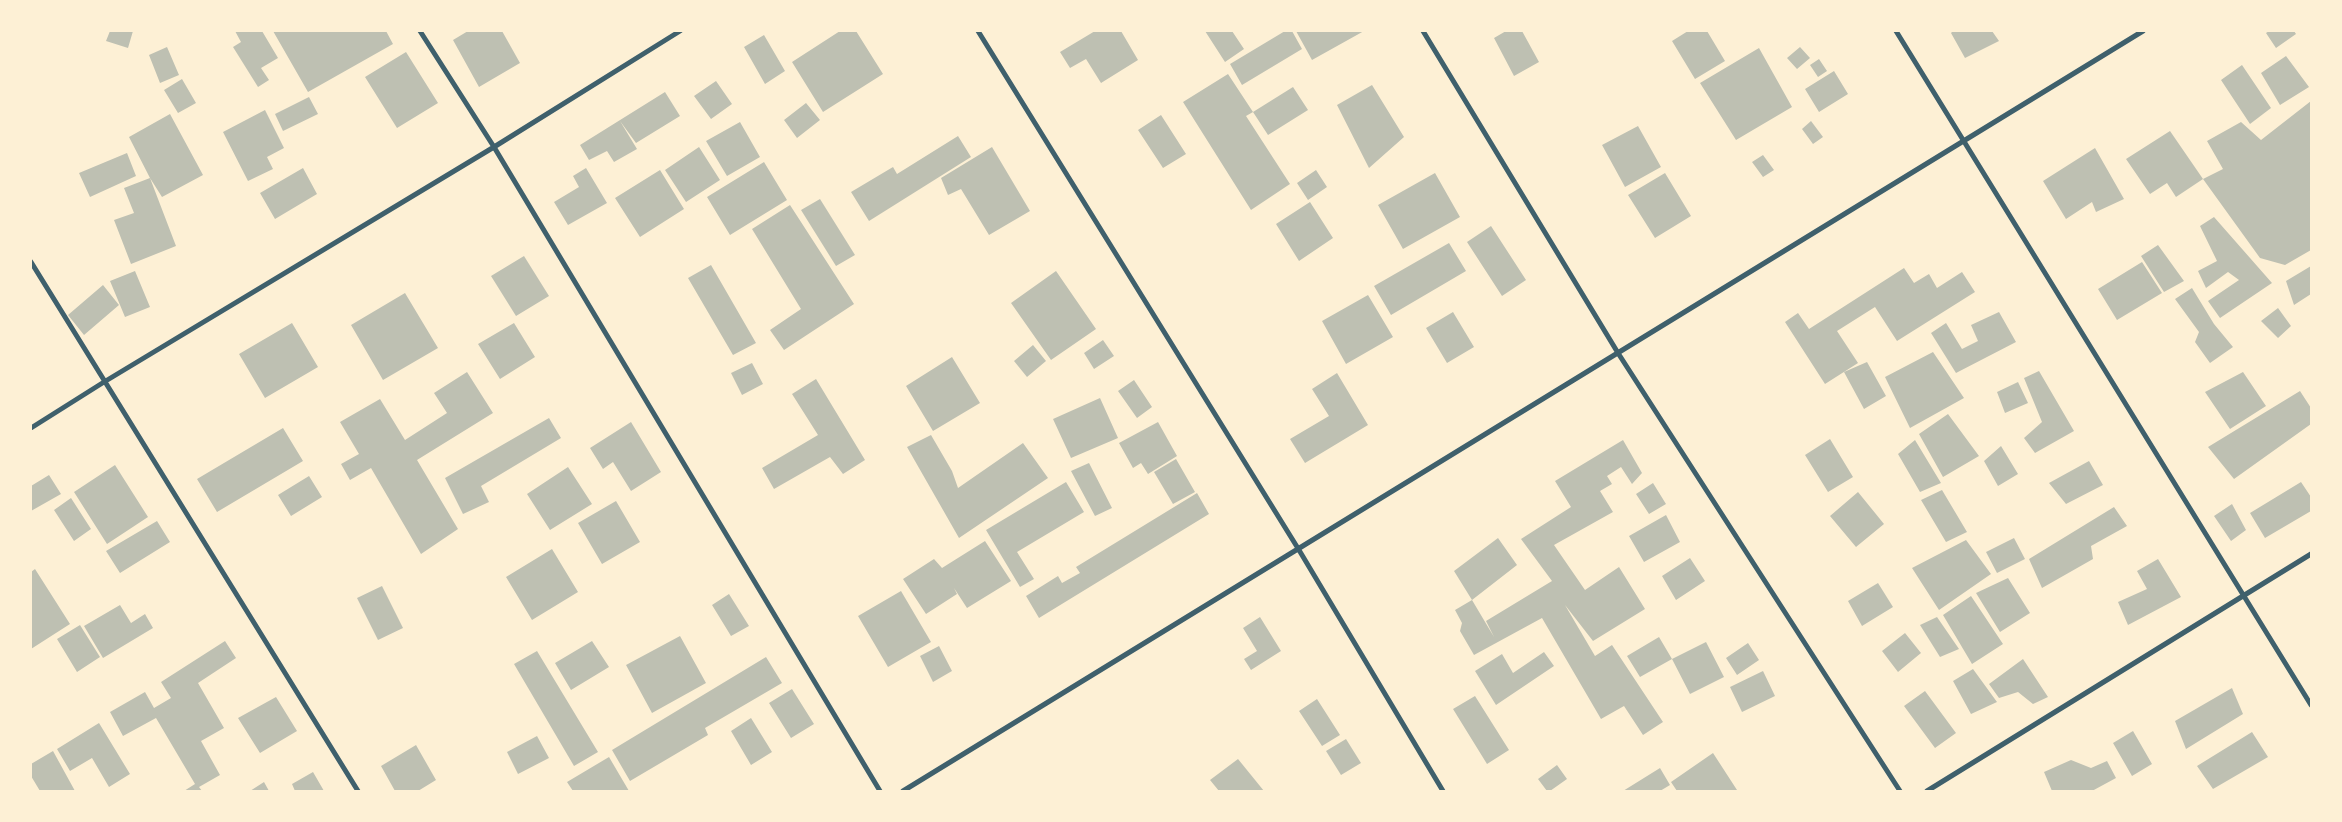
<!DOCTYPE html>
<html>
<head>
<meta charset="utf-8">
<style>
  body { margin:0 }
  #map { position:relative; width:2342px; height:822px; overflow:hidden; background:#fdf0d5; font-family:"Libre Baskerville",serif }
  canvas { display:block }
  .frame { position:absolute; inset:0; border:32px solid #fdf0d5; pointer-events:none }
</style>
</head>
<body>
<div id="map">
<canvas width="2342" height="822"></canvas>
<div class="frame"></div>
</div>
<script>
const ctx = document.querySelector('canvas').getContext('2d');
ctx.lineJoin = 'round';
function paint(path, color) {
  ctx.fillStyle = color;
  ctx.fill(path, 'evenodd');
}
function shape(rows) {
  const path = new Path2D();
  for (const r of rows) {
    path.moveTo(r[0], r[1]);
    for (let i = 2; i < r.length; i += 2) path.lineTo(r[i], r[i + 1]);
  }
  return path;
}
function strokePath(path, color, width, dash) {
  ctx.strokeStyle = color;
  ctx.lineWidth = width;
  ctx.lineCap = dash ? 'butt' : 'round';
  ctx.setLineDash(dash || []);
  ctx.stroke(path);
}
paint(shape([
  [110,31,133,31,128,48,106,41],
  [235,31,262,31,278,58,261,68,269,80,258,87,233,47,241,42],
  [273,31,386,31,393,44,308,92],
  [468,31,502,31,520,63,479,87,453,40],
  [840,31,856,31,883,74,823,112,792,62],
  [1095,31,1121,31,1138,60,1101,83,1086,59,1070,68,1060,52],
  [1205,31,1232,31,1244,49,1225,62],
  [1285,31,1292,31,1302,49,1242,85,1230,64],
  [1296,31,1364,31,1312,60],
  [1506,31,1522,31,1539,62,1514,76,1494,38],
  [1688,31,1707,31,1725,61,1695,79,1672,41],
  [1953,31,1992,31,1999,41,1965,58,1951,33],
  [2269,31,2294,31,2296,34,2276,48,2266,33],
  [764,35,785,71,765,84,744,47],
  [167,47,179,75,160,83,149,55],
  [1800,47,1810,58,1797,69,1787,58],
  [1759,48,1792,107,1736,140,1700,83],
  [406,52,438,103,397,128,365,77],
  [2286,56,2309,87,2280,105,2261,73],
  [1819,59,1827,71,1818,77,1810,65],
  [2242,65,2271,108,2250,124,2221,80],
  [1834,71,1848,94,1819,112,1805,89],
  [1228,74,1253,112,1246,116,1290,184,1251,210,1183,102],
  [182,79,196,103,178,113,164,90],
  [716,81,732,104,711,119,694,96],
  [1372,85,1404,137,1369,168,1337,105],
  [1293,87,1308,110,1268,135,1253,112],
  [665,92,680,116,636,143,620,121,637,149,614,162,607,151,589,160,580,145],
  [309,97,318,114,283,131,275,114],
  [2311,101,2311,250,2285,265,2260,258,2203,179,2223,169,2207,141,2241,122,2261,140],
  [806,103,820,120,797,138,784,120],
  [265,110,284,148,267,157,273,169,248,181,223,132],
  [170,114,203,175,162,197,150,178,176,246,131,264,114,220,134,213,124,188,150,178,129,137],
  [1161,115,1186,154,1163,168,1138,130],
  [1811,121,1823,137,1813,144,1802,129],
  [740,122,760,157,727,176,706,141],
  [1638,126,1661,167,1625,187,1602,145],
  [2170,131,2203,179,2176,197,2167,183,2150,194,2126,159],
  [958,136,971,157,869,221,851,192,893,167,897,174],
  [699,147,720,180,686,202,665,170],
  [992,147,1030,211,989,235,961,189,948,195,941,178],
  [2095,148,2124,199,2096,212,2092,202,2066,219,2043,181],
  [127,153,136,176,90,197,79,173],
  [1763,155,1774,170,1763,177,1752,162],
  [764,162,787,200,730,235,707,197],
  [303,168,317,194,275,219,260,193],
  [586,168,607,203,568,225,554,202,579,187,573,176],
  [660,170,684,209,640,237,615,198],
  [1316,170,1327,187,1308,200,1297,183],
  [1435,173,1460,217,1403,249,1378,205],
  [1665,173,1691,216,1655,238,1628,195],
  [820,199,855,255,836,266,801,210],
  [1310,202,1333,238,1299,261,1276,224],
  [790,205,854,304,784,350,770,330,801,309,752,229],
  [2214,217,2272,283,2220,318,2208,301,2239,280,2228,272,2206,288,2198,271,2217,261,2200,226],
  [1491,226,1526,280,1502,296,1467,242],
  [1449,243,1466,271,1391,315,1374,286],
  [2158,245,2184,281,2164,292,2141,256],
  [524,256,549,296,516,316,491,276],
  [2142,262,2162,293,2117,320,2098,289],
  [711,265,756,343,733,355,688,278],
  [2311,266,2311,294,2294,305,2286,281],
  [1904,268,1914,283,1929,274,1937,288,1962,272,1975,292,1897,341,1875,307,1837,331,1858,363,1825,384,1785,322,1798,313,1809,329],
  [135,271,150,307,125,317,110,281],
  [1056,271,1096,329,1051,360,1011,303],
  [103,285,119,305,84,335,68,315],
  [2192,288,2214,324,2233,347,2210,363,2195,342,2199,332,2175,299],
  [405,293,438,348,383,380,351,325],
  [1368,295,1393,337,1346,364,1322,321],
  [2278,308,2291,326,2278,338,2261,321],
  [1453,312,1474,347,1447,363,1426,328],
  [1999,312,2016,342,1956,373,1931,333,1946,323,1962,349,1978,341,1971,325],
  [292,323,318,367,265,398,239,354],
  [514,323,535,357,500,379,478,344],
  [1103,340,1114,356,1094,369,1084,353],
  [1033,345,1046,361,1027,377,1014,361],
  [1933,352,1964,398,1910,428,1885,377],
  [952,357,980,403,933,431,906,386],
  [1867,362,1886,396,1864,409,1844,372],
  [752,363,763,384,742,395,731,373],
  [2039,371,2074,431,2035,453,2024,438,2042,422,2024,378],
  [467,372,493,413,417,460,458,529,421,554,371,468,350,480,341,464,359,454,340,422,380,399,405,440,447,413,434,393],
  [2243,372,2266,406,2230,429,2205,392],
  [1337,373,1368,425,1305,463,1290,439,1329,416,1312,389],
  [816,379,865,460,843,474,830,457,774,489,762,468,818,435,792,394],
  [1134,380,1152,407,1137,418,1118,391],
  [2018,382,2028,403,2005,413,1997,392],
  [2300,391,2311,408,2311,424,2234,479,2208,447],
  [1100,398,1118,438,1071,458,1053,419],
  [1948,414,1979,456,1943,477,1919,434],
  [549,418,561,438,481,486,489,502,463,514,445,478],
  [631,422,661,472,631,491,613,462,603,469,590,448],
  [1158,422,1177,456,1148,474,1141,463,1133,468,1119,443],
  [283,428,303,461,217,512,197,479],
  [931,435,952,471,958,488,1023,443,1048,478,959,538,907,447],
  [1830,439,1853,477,1828,492,1805,455],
  [1623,440,1642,473,1632,484,1621,467,1607,476,1612,484,1600,491,1613,512,1554,545,1585,590,1619,567,1645,609,1593,641,1565,605,1595,656,1612,645,1663,722,1643,735,1624,706,1601,719,1542,618,1474,655,1460,631,1462,623,1455,610,1472,600,1494,637,1486,621,1552,581,1521,539,1571,507,1555,481],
  [1915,440,1941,483,1920,492,1898,454],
  [2001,446,2018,474,1998,486,1984,461],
  [1176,459,1195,492,1173,504,1154,472],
  [2089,461,2103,485,2066,504,2049,483],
  [1089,463,1112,508,1095,516,1071,471],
  [115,465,148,517,107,544,74,492],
  [568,467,592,504,550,530,527,494],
  [49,475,61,494,31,511,31,486],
  [309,476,322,497,291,516,278,495],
  [1066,482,1084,512,1017,552,1034,579,1020,587,986,530],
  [2301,482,2311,497,2311,511,2265,538,2250,513],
  [1653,483,1666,504,1649,514,1636,494],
  [1942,490,1967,532,1946,542,1921,500],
  [1858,492,1884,524,1856,547,1830,516],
  [1197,493,1209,514,1039,618,1026,596,1058,576,1062,583,1080,573,1076,567],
  [71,498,91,529,74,541,54,510],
  [616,501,640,542,602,564,578,523],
  [2232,504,2246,530,2231,541,2214,516],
  [2114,507,2127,526,2091,546,2093,559,2042,588,2029,559],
  [1666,515,1680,542,1644,562,1629,536],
  [157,521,170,542,120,573,106,551],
  [1498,538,1517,565,1472,600,1454,571],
  [2014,538,2025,559,1997,573,1986,552],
  [1966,540,1991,574,1939,610,1912,568],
  [985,541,1011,581,967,608,954,588,957,594,926,614,903,579,934,559,942,568],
  [552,549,578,592,532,620,506,577],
  [1690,558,1705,581,1676,600,1662,576],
  [2158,559,2181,597,2128,625,2118,602,2147,589,2137,571],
  [35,569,70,624,31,649,31,572],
  [2008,578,2030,613,2000,632,1976,593],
  [1878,583,1893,607,1862,626,1848,601],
  [382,586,403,628,378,640,357,598],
  [901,591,931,642,888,667,858,616],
  [729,594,749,626,731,636,712,605],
  [1971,596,2003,644,1972,664,1943,615],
  [120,605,131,623,145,614,153,628,103,658,84,626],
  [1260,617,1281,651,1251,670,1244,659,1257,651,1243,628],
  [1937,617,1959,649,1940,657,1920,625],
  [80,625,100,657,77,672,57,639],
  [1905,633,1921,653,1898,672,1882,651],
  [680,636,706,683,652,713,626,665],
  [1659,637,1672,659,1640,677,1627,656],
  [225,641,236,658,198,683,224,728,201,741,220,775,199,787,202,791,184,791,195,784,156,718,123,736,110,712,145,692,154,708,171,698,161,682],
  [592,641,609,667,571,690,555,663],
  [1706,642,1724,677,1690,694,1672,659],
  [1748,643,1759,660,1737,675,1726,658],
  [939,646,952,671,933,682,920,656],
  [537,651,598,752,574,766,514,664],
  [1544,652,1554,666,1496,705,1475,671,1502,654,1513,673],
  [766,657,782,683,705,728,708,735,630,781,612,750],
  [2023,659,2048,697,2033,704,2018,692,1999,698,1989,684],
  [1973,669,1997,702,1971,714,1953,681],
  [1763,671,1775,696,1742,712,1730,687],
  [2232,688,2243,714,2186,749,2175,721],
  [792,689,814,724,791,738,769,703],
  [1925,691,1956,733,1935,748,1904,706],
  [1475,696,1509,750,1487,764,1453,709],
  [276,697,297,731,260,753,238,718],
  [1317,699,1340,735,1322,746,1299,711],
  [751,718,772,752,751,765,731,731],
  [99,723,130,774,109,787,92,758,70,771,57,749],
  [2133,731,2152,764,2132,776,2113,743],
  [2252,732,2268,757,2213,789,2197,766],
  [537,736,549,758,518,774,507,752],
  [1346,739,1361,763,1341,775,1326,751],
  [416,745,436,780,418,791,395,791,381,766],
  [53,751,75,791,40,791,31,776,31,764],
  [1713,753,1737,790,1677,791,1671,782],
  [609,757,629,791,573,791,567,782],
  [1238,759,1264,791,1219,791,1210,780],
  [2071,760,2091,768,2107,761,2116,778,2092,791,2052,791,2044,772],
  [1557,765,1567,779,1550,791,1547,791,1538,779],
  [1660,768,1670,785,1660,791,1623,791],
  [313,772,324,791,295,791,292,784],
  [264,782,269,791,250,791]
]), '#bec0b2');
strokePath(shape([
  [420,31,494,147,880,791],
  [978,31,1299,550,1443,791],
  [1423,31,1618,353,1900,791],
  [1896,31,2311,705],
  [31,262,358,791],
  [31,428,104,382,494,147,680,31],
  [903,791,2143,31],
  [1927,791,2311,554]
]), '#3f606c', 5);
</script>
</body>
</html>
